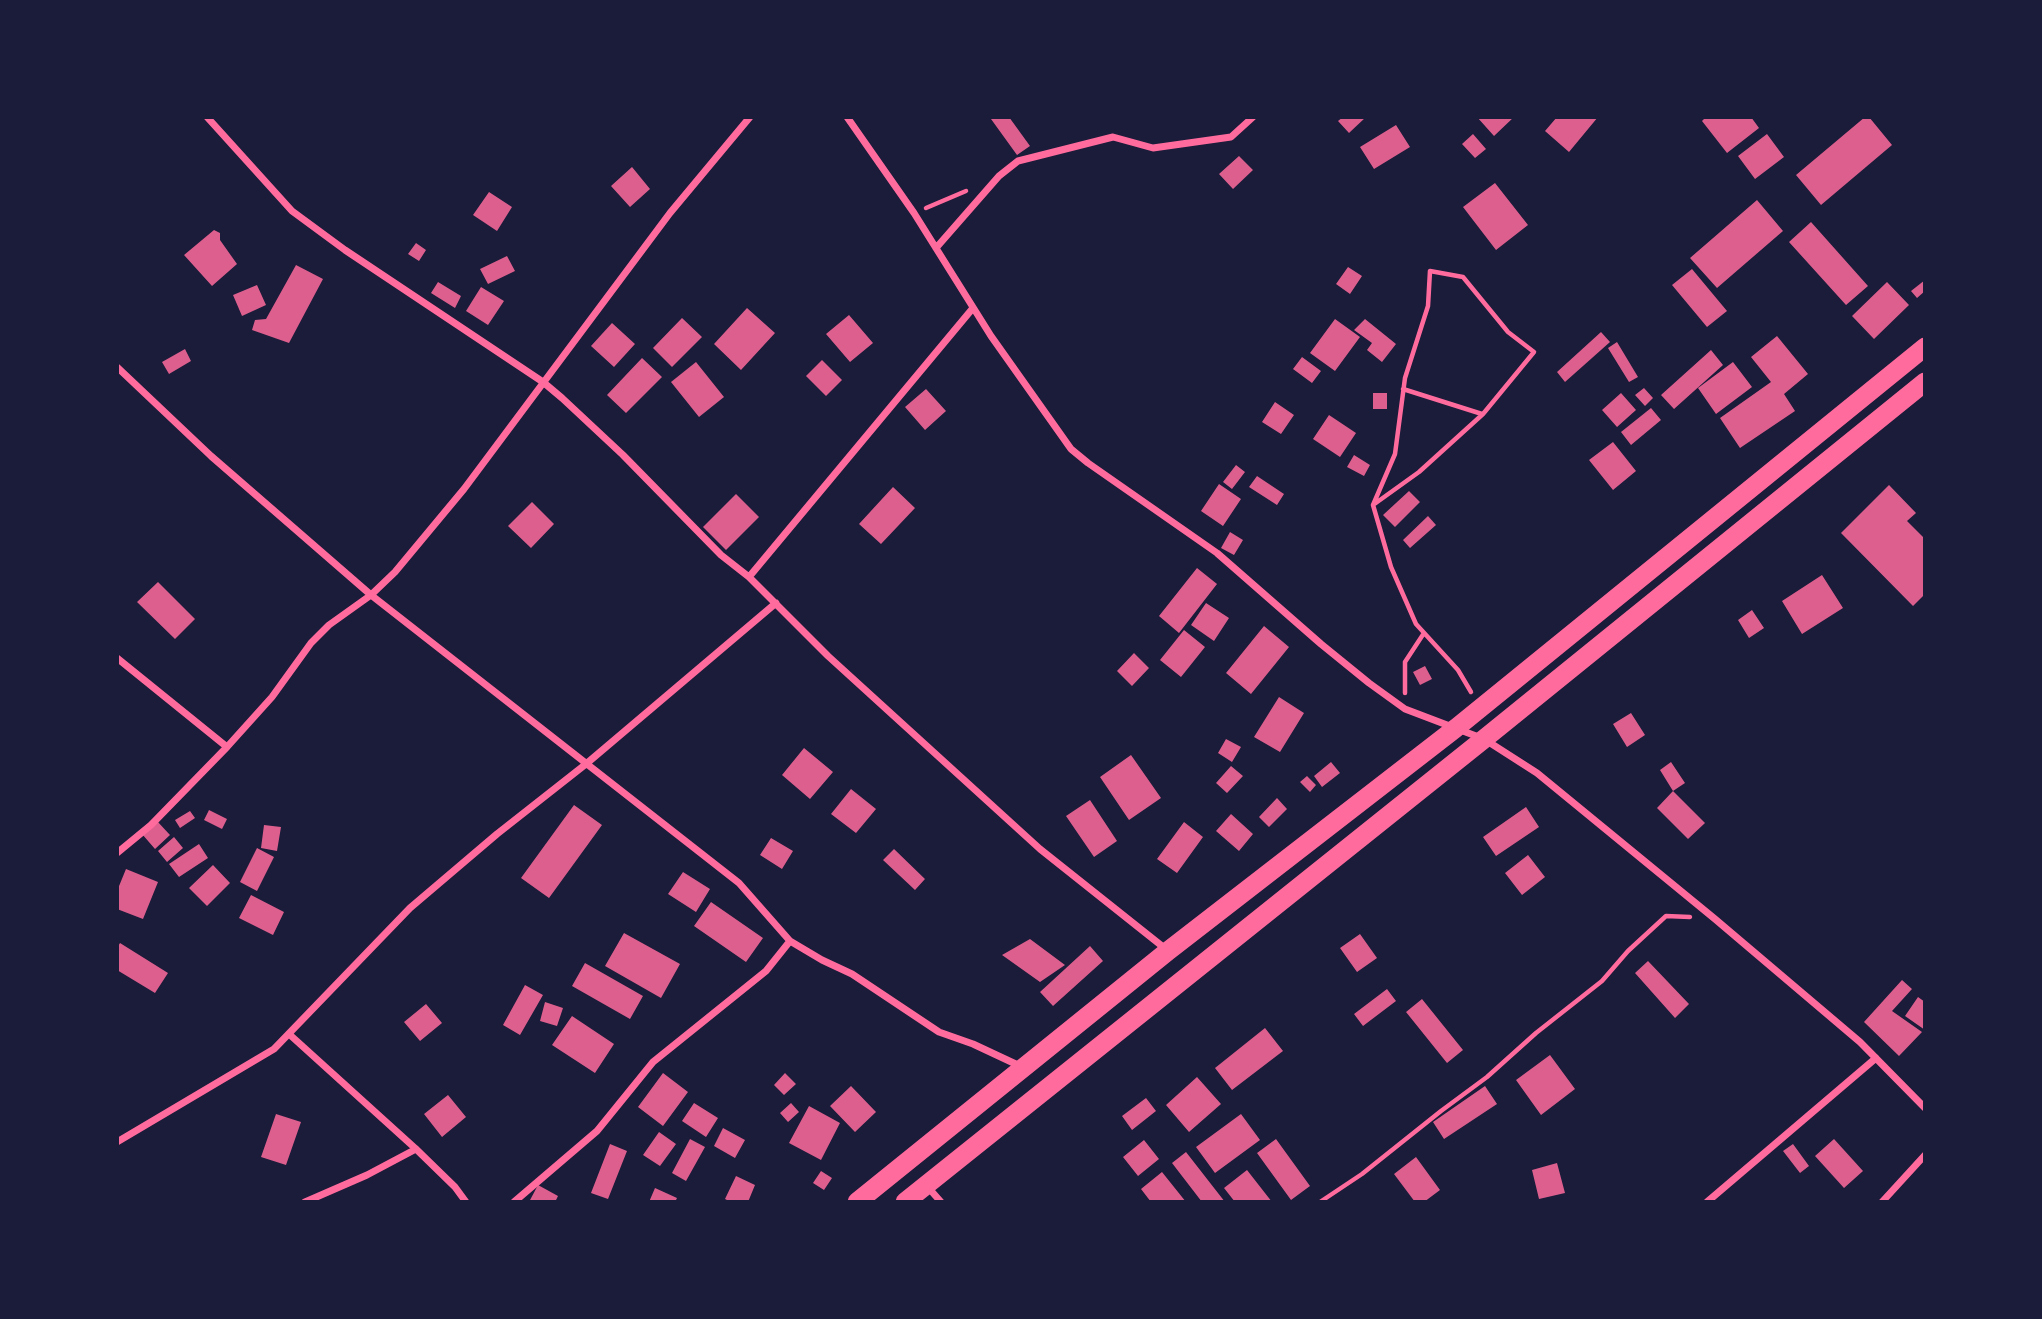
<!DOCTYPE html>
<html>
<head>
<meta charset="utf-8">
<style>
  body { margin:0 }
  #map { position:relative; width:2042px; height:1319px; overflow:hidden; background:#1b1b3a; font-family:"Public Sans",sans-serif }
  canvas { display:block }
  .frame { position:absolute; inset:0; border:119px solid #1b1b3a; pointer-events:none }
</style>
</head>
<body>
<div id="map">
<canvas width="2042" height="1319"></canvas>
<div class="frame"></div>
</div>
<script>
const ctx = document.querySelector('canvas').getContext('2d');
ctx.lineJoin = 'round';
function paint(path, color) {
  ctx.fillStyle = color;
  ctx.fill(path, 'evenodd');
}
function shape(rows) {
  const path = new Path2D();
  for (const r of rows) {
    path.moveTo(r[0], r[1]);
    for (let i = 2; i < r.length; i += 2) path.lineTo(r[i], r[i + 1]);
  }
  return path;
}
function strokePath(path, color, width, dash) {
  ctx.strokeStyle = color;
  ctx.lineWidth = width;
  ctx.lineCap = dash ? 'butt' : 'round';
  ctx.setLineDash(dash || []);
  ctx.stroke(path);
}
paint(shape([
  [993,117,1009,117,1030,146,1017,155,991,119],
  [1343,117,1366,117,1349,133,1338,121],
  [1477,117,1514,117,1494,136],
  [1557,117,1598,117,1569,152,1545,131],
  [1706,117,1751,117,1759,128,1727,153,1702,121],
  [1865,117,1869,117,1892,145,1821,205,1796,175],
  [1396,125,1410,147,1374,169,1360,147],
  [1473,134,1486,149,1475,158,1462,144],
  [1767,134,1784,157,1755,179,1738,156],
  [1239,156,1253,170,1233,189,1219,174],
  [632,167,650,189,630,207,611,186],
  [1495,183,1528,225,1496,250,1463,207],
  [489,192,512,207,497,231,473,215],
  [1757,200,1783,231,1717,288,1690,258],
  [1811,222,1868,286,1846,305,1789,242],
  [214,230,220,233,220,240,237,264,212,286,184,255],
  [416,243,426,250,419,261,408,254],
  [507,256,515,271,488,284,480,269],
  [296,265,323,279,289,343,252,330,255,320,266,319],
  [1348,267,1362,276,1350,294,1336,284],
  [1692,269,1727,311,1707,327,1672,285],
  [1925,280,1925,291,1917,298,1911,291],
  [438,282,461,296,455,308,431,293],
  [1887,282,1909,305,1874,339,1852,316],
  [257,285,266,305,242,316,233,295],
  [481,287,504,301,488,325,466,311],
  [747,308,775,333,741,370,714,344],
  [849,315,873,343,850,362,826,334],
  [682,318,702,337,672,367,653,348],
  [1335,319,1360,337,1335,371,1310,353],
  [1365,319,1396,344,1382,362,1367,350,1372,343,1354,330],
  [612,323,635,344,614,367,591,346],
  [1601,332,1610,342,1565,382,1557,372],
  [1777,336,1808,374,1784,394,1795,411,1740,448,1720,418,1771,382,1751,357],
  [1617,342,1638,377,1629,382,1608,348],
  [185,349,191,361,169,374,162,362],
  [1711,350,1723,365,1674,409,1661,395],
  [1302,357,1321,371,1312,383,1293,369],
  [642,358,662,377,626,413,607,395],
  [822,360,842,380,826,396,806,376],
  [696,362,724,397,699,417,671,382],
  [1733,362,1752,387,1716,414,1698,388],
  [1644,388,1653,398,1645,406,1635,395],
  [926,389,946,411,925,430,905,407],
  [1373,393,1387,393,1387,409,1373,409],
  [1621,393,1636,410,1617,427,1602,410],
  [1275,402,1294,415,1281,434,1262,422],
  [1651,408,1661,420,1631,445,1621,432],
  [1329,415,1356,433,1340,457,1313,439],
  [1613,442,1636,471,1613,490,1589,460],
  [1354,455,1370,465,1364,476,1347,467],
  [1236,465,1245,472,1232,489,1223,482],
  [1257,476,1284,494,1277,505,1249,487],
  [1219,484,1241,499,1223,526,1201,511],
  [1889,485,1916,513,1907,521,1925,539,1925,594,1913,606,1841,533],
  [893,487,915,508,881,544,859,524],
  [1409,491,1420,502,1395,527,1383,515],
  [736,494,759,517,726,550,703,527],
  [532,502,554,524,531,548,508,526],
  [1428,516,1436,525,1410,548,1403,540],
  [1230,532,1243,540,1234,555,1221,548],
  [1197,568,1217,584,1179,633,1159,616],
  [1822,575,1843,608,1802,634,1782,601],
  [158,582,195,619,175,639,137,602],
  [1206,603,1229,618,1214,641,1191,625],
  [1752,610,1764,628,1749,638,1738,620],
  [1264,626,1289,647,1251,694,1226,673],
  [1184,630,1205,647,1181,677,1160,660],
  [1134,653,1149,668,1132,686,1117,671],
  [1425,666,1432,679,1420,685,1413,672],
  [1279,697,1304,713,1280,752,1254,737],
  [1631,713,1645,735,1627,747,1613,724],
  [1226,739,1241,747,1232,762,1218,753],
  [804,748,833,772,810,799,782,775],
  [1131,755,1161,798,1129,820,1100,777],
  [1331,762,1340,773,1322,787,1314,776],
  [1671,762,1685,783,1673,791,1705,823,1688,839,1657,808,1673,791,1660,770],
  [1231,766,1243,776,1227,793,1216,783],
  [1307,776,1316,785,1310,792,1300,782],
  [851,789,876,809,856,833,831,814],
  [1277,798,1287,809,1269,827,1259,817],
  [1090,800,1117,841,1094,857,1066,816],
  [574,805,602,825,549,898,521,878],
  [1526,807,1539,827,1496,856,1483,837],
  [209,810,227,819,222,829,204,820],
  [190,811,195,818,180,828,175,820],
  [1231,814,1253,834,1239,851,1216,831],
  [157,821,170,835,155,849,142,834],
  [1184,822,1203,837,1177,873,1157,859],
  [264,825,281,827,277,851,261,848],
  [174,837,183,848,167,862,158,851],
  [771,838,793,851,782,869,760,855],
  [199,844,208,858,179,877,169,864],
  [257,848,274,857,257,891,240,882],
  [894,849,925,879,915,890,883,860],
  [1528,855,1545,877,1522,895,1505,873],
  [213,865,230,883,207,906,189,888],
  [126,869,158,882,143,919,117,909,117,891],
  [683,872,710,889,696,912,668,894],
  [251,895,284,912,273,935,239,918],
  [711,902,763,938,746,962,694,926],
  [624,933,680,964,661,998,605,966],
  [1360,934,1377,958,1357,972,1340,948],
  [1030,939,1065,965,1040,982,1002,955],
  [120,943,168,973,155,993,117,970,117,948],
  [1090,946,1103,961,1053,1006,1040,992],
  [1648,961,1689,1004,1675,1018,1635,973],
  [585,963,643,996,630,1019,572,986],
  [1902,980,1912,989,1892,1011,1922,1032,1899,1056,1864,1022],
  [525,985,543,995,520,1035,503,1025],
  [1387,989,1396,1001,1363,1026,1354,1014],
  [1918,997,1925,1002,1925,1030,1905,1016],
  [1422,999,1463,1050,1447,1063,1406,1012],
  [545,1002,563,1008,557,1026,540,1021],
  [426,1004,442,1023,420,1041,404,1022],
  [572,1016,614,1044,595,1073,552,1045],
  [1265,1028,1283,1051,1232,1090,1215,1068],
  [1550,1055,1575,1089,1541,1115,1516,1080],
  [663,1073,688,1092,663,1126,638,1107],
  [785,1073,796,1084,784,1095,774,1085],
  [1197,1077,1221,1104,1189,1132,1166,1105],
  [851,1086,876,1112,855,1132,830,1106],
  [1485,1086,1497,1104,1444,1139,1433,1122],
  [448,1095,466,1117,442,1137,424,1114],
  [1146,1098,1156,1111,1132,1130,1122,1116],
  [694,1103,718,1118,706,1137,682,1121],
  [791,1103,799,1112,788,1122,780,1113],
  [809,1106,840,1123,821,1160,789,1143],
  [276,1114,301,1122,286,1165,261,1157],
  [1241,1114,1260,1140,1215,1173,1196,1147],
  [723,1128,745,1140,735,1158,714,1146],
  [659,1132,676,1144,660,1166,643,1155],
  [690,1139,705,1147,686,1181,672,1173],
  [1276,1139,1310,1186,1291,1200,1257,1153],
  [1834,1139,1863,1171,1844,1188,1815,1156],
  [1144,1140,1159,1159,1138,1176,1123,1157],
  [610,1144,627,1151,608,1199,591,1193],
  [1793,1144,1809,1166,1800,1173,1783,1151],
  [1186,1152,1225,1202,1202,1202,1172,1163],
  [1416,1157,1440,1190,1424,1202,1415,1202,1394,1174],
  [1557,1163,1565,1193,1539,1199,1532,1170],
  [1247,1170,1272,1202,1235,1202,1224,1188],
  [821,1171,832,1178,824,1190,813,1183],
  [1162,1172,1186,1202,1151,1202,1141,1189],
  [736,1176,755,1185,748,1202,731,1202,725,1199],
  [538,1185,558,1196,555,1202,529,1202],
  [655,1188,677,1198,675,1202,649,1202]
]), '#dd5f8e');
strokePath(shape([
  [926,208,966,191],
  [1403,389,1482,414],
  [1373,505,1419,472,1483,414,1534,352,1508,332,1463,277,1430,271,1428,306,1405,378,1395,454,1373,505,1391,567,1416,624,1458,670,1471,692],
  [1405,693,1405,662,1424,633],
  [1320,1202,1362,1174,1441,1111,1487,1077,1536,1033,1602,981,1628,951,1666,916,1690,917]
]), '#ff6b9d', 4.5);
strokePath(shape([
  [207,117,292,211,345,250,543,382,562,398,623,455,721,555,749,577,828,656,1040,849,1167,950],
  [847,117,914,213,991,336,1071,449,1088,463,1217,553,1321,644,1369,683,1405,709,1484,739,1537,773,1715,919,1860,1042,1925,1108],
  [936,248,999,176,1018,161,1113,137,1153,148,1231,137,1253,117],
  [117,367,211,456,371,595,739,883,790,941,766,971,653,1062,597,1131,514,1202],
  [749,577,973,308],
  [117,658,227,747],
  [117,853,151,825,227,747,272,697,311,643,329,625,371,595,395,572,464,489,670,213,750,117],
  [790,941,822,960,852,974,939,1032,973,1044,1020,1066],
  [289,1034,416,1149,455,1187,466,1202],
  [117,1142,274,1049,410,908,497,834,586,764,776,603],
  [926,1185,941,1202],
  [305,1202,367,1175,416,1149],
  [1707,1202,1876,1058],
  [1882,1202,1925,1155]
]), '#ff6b9d', 7);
strokePath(shape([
  [857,1202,1168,951,1456,728,1925,347],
  [905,1202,1484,739,1925,382]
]), '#ff6b9d', 19);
</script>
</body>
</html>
